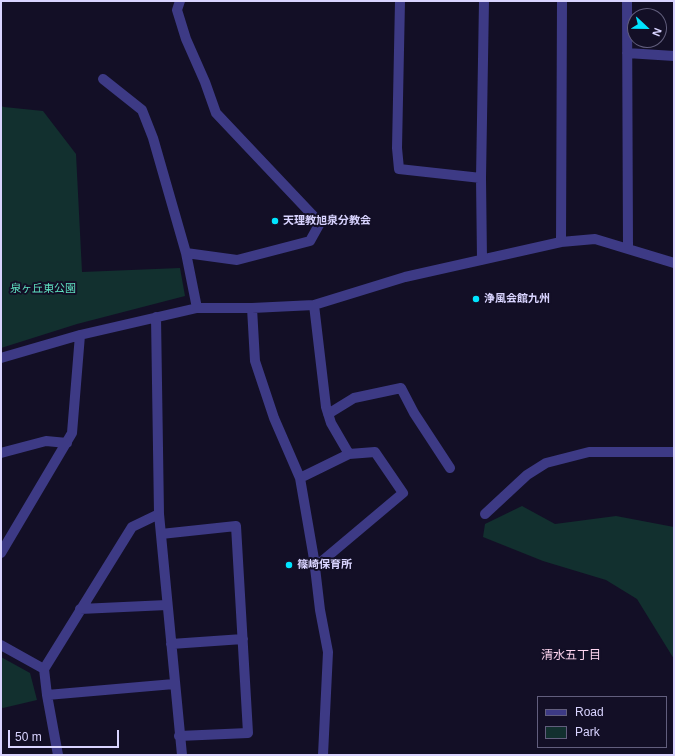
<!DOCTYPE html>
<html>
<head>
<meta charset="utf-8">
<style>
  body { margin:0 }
  #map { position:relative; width:675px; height:756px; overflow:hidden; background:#130f26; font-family:Arial,sans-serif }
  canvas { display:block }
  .frame { position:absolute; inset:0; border:2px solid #d9d4ff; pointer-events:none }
  .legend { position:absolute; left:537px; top:696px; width:130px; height:52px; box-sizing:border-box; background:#130f26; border:1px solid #625e7d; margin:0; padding:5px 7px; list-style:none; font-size:12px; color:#d9d4ff }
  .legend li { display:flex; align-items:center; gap:8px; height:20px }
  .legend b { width:20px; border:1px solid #625e7d }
  .north { position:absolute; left:627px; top:8px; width:40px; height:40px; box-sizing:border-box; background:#130f26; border:1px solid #625e7d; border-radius:50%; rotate:112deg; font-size:11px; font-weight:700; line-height:16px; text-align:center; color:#d9d4ff }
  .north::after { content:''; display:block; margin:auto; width:14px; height:18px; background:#00e5ff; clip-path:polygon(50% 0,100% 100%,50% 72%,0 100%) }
  .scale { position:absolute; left:8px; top:730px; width:111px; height:18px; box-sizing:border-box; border:2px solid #d9d4ff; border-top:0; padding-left:5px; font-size:12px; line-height:14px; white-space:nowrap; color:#d9d4ff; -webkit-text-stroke:3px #130f26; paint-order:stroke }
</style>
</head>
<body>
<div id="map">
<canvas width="675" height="756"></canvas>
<div class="frame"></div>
<ul class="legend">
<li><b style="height:5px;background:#3d3a85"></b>Road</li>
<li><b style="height:11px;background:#12302f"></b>Park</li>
</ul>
<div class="north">N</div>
<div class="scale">50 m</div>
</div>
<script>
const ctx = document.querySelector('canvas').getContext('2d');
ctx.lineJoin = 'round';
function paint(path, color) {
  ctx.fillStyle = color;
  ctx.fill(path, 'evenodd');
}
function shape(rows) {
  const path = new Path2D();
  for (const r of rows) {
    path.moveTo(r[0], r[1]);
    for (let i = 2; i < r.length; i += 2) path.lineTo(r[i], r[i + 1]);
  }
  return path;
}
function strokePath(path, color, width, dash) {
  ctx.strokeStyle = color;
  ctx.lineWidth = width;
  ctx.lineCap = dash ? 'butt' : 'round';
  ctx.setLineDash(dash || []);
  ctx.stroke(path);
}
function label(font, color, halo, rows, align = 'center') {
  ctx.font = font + ' Arial,"Noto Sans JP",sans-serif';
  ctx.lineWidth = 4;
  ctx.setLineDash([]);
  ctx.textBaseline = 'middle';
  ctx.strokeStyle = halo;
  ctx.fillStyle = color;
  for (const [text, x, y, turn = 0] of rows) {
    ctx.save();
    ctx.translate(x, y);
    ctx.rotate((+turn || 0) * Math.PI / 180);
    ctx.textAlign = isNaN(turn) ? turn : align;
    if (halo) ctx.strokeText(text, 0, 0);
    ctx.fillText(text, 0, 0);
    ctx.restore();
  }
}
paint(shape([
  [1,106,4,107,43,111,76,154,82,272,180,268,185,296,77,324,1,348],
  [522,506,555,524,616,516,674,527,674,659,637,599,606,580,543,561,483,537,485,524],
  [1,657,30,673,37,700,3,708,1,707]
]), '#12302f');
strokePath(shape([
  [180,1,177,10,186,39,205,82,216,113,320,223,310,241,237,260,186,253],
  [400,1,397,148,399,169,481,178],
  [627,1,628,248],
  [627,53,674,56],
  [103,79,142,110,153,138,186,253,197,308],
  [561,242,562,1],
  [482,260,481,178,484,1],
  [314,305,326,407,331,423,349,454],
  [252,308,255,361,274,418,300,478,314,559,320,610,328,652,323,755],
  [156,317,159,514,182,755],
  [1,358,80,335,197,308,252,308,314,305,405,277,561,242,595,239,674,263],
  [328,414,354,398,401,388,414,413,450,468],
  [1,453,46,441,67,443],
  [300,478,349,454,375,452,403,493,315,567],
  [485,514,527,475,546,463,589,452,674,452],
  [161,534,236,526,248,733,179,736],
  [1,553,72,433,80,335],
  [80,609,167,605],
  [171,644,243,639],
  [1,645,44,669],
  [47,695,174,684],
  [58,755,47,695,44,669,132,527,159,514]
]), '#3d3a85', 10);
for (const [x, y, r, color] of [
  [275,221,4,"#00e5ff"],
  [476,299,4,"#00e5ff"],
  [289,565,4,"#00e5ff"]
]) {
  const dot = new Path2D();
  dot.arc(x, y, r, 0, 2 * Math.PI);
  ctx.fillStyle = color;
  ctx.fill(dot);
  strokePath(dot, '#130f26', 1.5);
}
label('bold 11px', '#d9d4ff', '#130f26', [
  ["天理教旭泉分教会",283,221],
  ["浄風会館九州",484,299],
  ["篠崎保育所",297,565]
], 'left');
label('11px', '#5fe0c0', '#130f26', [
  ["泉ヶ丘東公園",43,289]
]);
label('12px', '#ffd6f0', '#130f26', [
  ["清水五丁目",571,656]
]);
</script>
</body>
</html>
